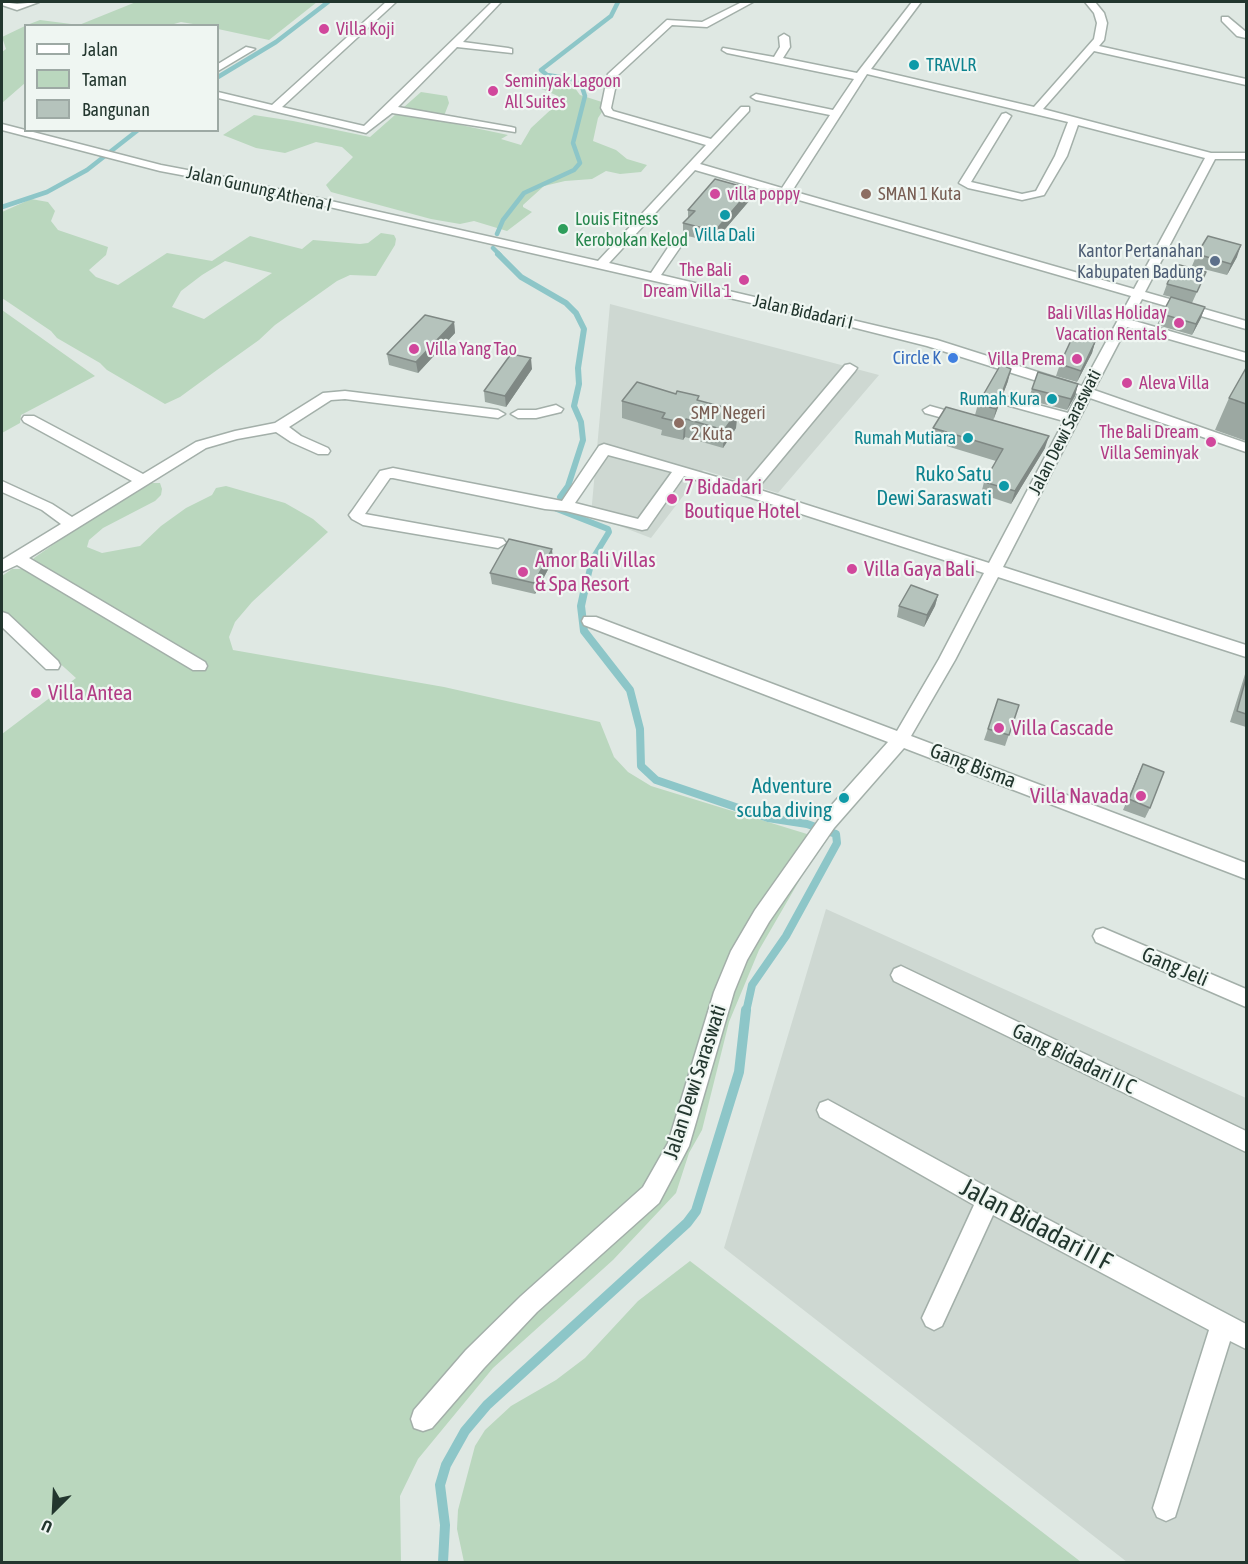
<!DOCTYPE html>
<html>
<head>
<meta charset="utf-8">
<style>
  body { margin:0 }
  #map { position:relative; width:1248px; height:1564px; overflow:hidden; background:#dfe8e3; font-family:"Asap Condensed",sans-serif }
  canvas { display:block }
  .frame { position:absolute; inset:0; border:3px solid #22362e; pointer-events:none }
  .legend { position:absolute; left:24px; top:24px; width:195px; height:108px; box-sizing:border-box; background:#eff6f2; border:2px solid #9da9a4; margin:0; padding:8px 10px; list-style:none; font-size:18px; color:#22362e }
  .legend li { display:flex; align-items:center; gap:12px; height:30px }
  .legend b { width:30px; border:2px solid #9da9a4 }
  .north { position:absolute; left:24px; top:1480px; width:60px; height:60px; -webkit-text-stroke:4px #eff6f2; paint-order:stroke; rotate:204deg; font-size:16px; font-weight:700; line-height:24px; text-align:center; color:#22362e }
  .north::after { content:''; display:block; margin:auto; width:21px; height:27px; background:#22362e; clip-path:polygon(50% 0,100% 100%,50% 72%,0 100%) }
</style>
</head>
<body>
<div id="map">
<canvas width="1248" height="1564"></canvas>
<div class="frame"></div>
<ul class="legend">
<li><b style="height:8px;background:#fff"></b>Jalan</li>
<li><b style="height:16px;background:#bad7be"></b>Taman</li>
<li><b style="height:16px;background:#b5c3bc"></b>Bangunan</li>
</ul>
<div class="north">U</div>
</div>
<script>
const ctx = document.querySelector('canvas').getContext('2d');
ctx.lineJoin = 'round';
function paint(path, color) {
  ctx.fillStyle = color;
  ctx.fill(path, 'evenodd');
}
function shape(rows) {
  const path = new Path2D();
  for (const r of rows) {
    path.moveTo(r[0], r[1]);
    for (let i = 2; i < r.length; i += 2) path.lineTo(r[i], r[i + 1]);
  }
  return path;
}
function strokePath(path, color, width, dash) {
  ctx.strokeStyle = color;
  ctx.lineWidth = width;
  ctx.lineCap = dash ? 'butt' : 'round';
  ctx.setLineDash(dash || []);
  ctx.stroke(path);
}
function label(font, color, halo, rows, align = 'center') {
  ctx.font = font + ' "Asap Condensed",sans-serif';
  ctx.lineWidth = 4.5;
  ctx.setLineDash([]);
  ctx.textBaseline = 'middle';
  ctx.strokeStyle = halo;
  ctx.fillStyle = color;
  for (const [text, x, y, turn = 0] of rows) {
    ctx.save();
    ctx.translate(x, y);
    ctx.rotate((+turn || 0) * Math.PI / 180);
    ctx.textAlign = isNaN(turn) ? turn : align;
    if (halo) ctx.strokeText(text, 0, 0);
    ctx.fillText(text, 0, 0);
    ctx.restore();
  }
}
paint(shape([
  [610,304,879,375,778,493,703,470,651,538,591,515],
  [826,909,1246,1098,1246,1562,1127,1562,724,1248]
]), '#ced8d2');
paint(shape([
  [136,2,317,2,269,40,218,29,218,26,199,25,181,22,167,26,27,25,40,20,79,25],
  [25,26,25,83,2,103,2,52,6,49,2,37],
  [537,75,562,79,572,84,580,95,602,102,602,112,598,118,593,141,616,150,627,159,647,165,641,172,620,174,606,171,592,179,565,181,544,186,523,205,523,207,532,212,507,231,474,221,460,224,431,219,331,192,326,185,353,157,342,147,316,142,285,153,256,148,223,135,254,115,293,121,370,137,421,92,447,96,449,103,442,121,508,135,501,139,521,145,531,128,559,102,558,96,535,86,532,82],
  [31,199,48,202,55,211,51,221,58,230,108,247,106,255,89,270,96,277,118,285,167,253,212,261,250,236,302,249,313,240,360,244,368,243,381,233,394,235,396,239,395,245,376,276,350,275,337,281,275,325,259,340,217,370,180,397,165,404,107,370,100,363,57,338,51,331,2,298,2,212],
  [225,261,272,273,204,319,172,307,181,291,202,275],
  [2,310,95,376,21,415,20,423,2,433],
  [151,483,160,483,162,489,161,495,155,501,103,528,89,540,87,547,102,553,140,546,161,526,186,508,212,495,216,488,226,486,285,503,313,519,328,532,252,602,235,622,229,637,233,650,444,687,600,722,614,757,628,772,651,786,807,834,817,850,759,950,729,1022,702,1130,689,1153,676,1193,613,1260,493,1368,418,1459,400,1496,401,1562,2,1562,2,734,76,678,2,611,2,576,12,569,25,569,34,558,87,521],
  [690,1261,887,1412,1081,1562,464,1562,457,1529,458,1510,475,1446,485,1430,511,1406,556,1380,585,1358,638,1301]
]), '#bad7be');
strokePath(shape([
  [218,77,276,42,328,2],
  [2,207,47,192,87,170,138,130],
  [497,234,503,220,524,193,574,170,580,163,573,143,585,96,582,87,572,79,547,75,541,70,611,16,618,2],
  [493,248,500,255]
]), '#8dc6c8', 4.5);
strokePath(shape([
  [498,254,521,277,566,303,576,313,584,329,578,368,579,384,574,406,581,422,583,440,568,486,560,497],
  [557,509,608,529,609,532,592,560,586,585]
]), '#8dc6c8', 6);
strokePath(shape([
  [586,583,581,606,584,631,630,690,640,729,641,766,656,780,768,818,807,824,836,834,837,843,786,936,752,985,746,1012]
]), '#8dc6c8', 8);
strokePath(shape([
  [443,1562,445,1525,440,1485,446,1465,465,1431,487,1405,687,1223,696,1211,739,1072,746,1010]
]), '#8dc6c8', 10);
const minor = shape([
  [2,2,17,4,39,2,17,10,2,5,2,2],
  [386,2,396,2,282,107,364,126,492,2,501,2,463,42,508,48,512,49,512,53,457,47,398,107,511,127,515,128,515,132,392,113,366,133,218,98,218,92,272,105,386,2],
  [742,2,753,2,707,27,672,25,618,75,611,108,613,111,711,139,741,107,749,107,749,111,700,164,782,188,830,115,756,100,751,97,756,94,833,110,854,79,727,53,722,50,723,48,774,57,780,47,779,37,784,34,789,37,790,47,783,58,857,73,912,2,921,2,871,69,1034,107,1094,39,1097,23,1094,13,1085,2,1095,2,1104,13,1107,23,1104,40,1099,46,1246,79,1246,85,1094,51,1043,109,1211,153,1246,153,1246,159,1215,159,1145,292,1246,321,1246,329,1142,299,1131,320,1246,353,1246,361,1127,327,1094,390,1246,443,1246,452,1090,398,1003,567,1246,645,1246,657,998,577,955,660,911,736,1246,863,1246,879,904,748,834,828,769,922,747,960,734,992,689,1146,659,1203,537,1312,484,1368,432,1428,423,1431,414,1428,411,1419,414,1410,466,1350,521,1296,643,1187,668,1143,714,992,731,951,755,910,820,818,888,742,584,625,582,621,584,617,596,617,897,731,939,659,984,573,684,476,647,529,642,530,566,511,545,509,393,478,390,478,365,514,503,539,506,543,498,548,363,525,352,519,349,515,352,511,380,471,393,468,562,501,599,446,604,444,744,485,845,365,850,364,857,368,855,371,757,489,989,563,1064,421,1003,404,1001,401,1008,397,1068,413,1078,394,927,346,804,315,224,183,160,171,2,130,2,124,161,165,224,177,598,261,706,145,605,115,601,108,608,74,667,20,702,22,742,2],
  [867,74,1068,122,1055,156,1036,191,1022,194,971,182,1011,116,1006,113,1002,114,959,183,968,188,1022,200,1044,195,1067,156,1078,125,1205,158,1134,289,792,191,867,74],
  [695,170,1131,296,1082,386,937,340,661,275,681,246,679,243,671,243,651,273,609,263,695,170],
  [608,455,672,472,638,519,575,503,608,455],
  [1222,17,1228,17,1246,32,1246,38,1237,36,1222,21,1222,17],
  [246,47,255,49,218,71,218,64,246,47],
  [345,391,498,410,505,414,498,418,345,399,331,400,289,427,301,436,328,448,330,451,328,454,318,454,291,442,276,432,237,439,206,448,29,558,205,662,207,666,205,670,193,670,17,565,2,572,2,560,61,524,42,510,2,492,2,481,52,504,72,517,132,481,24,422,22,419,24,416,34,416,143,474,196,442,235,431,275,423,323,393,345,391],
  [556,405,563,409,561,412,536,418,518,418,511,414,518,410,536,410,556,405],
  [930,406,969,417,971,420,964,424,925,413,923,410,930,406],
  [2,612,8,614,58,661,60,665,58,669,46,669,2,627,2,612],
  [1103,928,1246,989,1246,1007,1096,942,1093,936,1096,930,1103,928],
  [901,966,1246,1131,1246,1152,894,981,891,975,894,969,901,966],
  [828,1100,996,1192,1246,1324,1246,1349,1230,1341,1175,1517,1166,1521,1157,1517,1153,1508,1209,1330,993,1215,942,1326,934,1330,926,1326,922,1318,974,1205,820,1117,817,1110,820,1103,828,1100]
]);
strokePath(minor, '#a3afa9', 3);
paint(minor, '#fff');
paint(shape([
  [751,189,750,200,714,242,683,235,683,223,688,219,688,210],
  [1197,254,1237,257,1227,275,1192,266],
  [1206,272,1192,303,1201,318,1192,335,1157,325,1162,314,1171,297,1163,295,1167,284],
  [454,322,455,333,418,373,389,365,387,354],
  [1095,342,1092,353,1077,382,1056,376,1060,364],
  [1246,368,1246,441,1215,430,1229,398],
  [532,369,506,407,485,402,484,391],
  [1008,381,993,420,1045,448,1011,504,981,494,984,482,996,461,930,441,933,428,975,415,978,404],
  [1078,384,1075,396,1067,410,1028,400,1032,389],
  [699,400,736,428,723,448,685,437,683,440,661,435,662,430,622,418,622,401],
  [553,560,535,594,492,584,490,573],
  [938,595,935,606,924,627,897,617,899,606],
  [1246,671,1246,727,1230,722],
  [998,699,1019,705,1005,746,984,740],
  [1143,764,1150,808,1145,818,1123,810,1138,775]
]), '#9ca8a2');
paint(shape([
  [751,189,750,200,714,242,715,231],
  [1241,245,1237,257,1227,275,1231,264],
  [1205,307,1201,318,1192,335,1196,324],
  [454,322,455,333,418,373,416,362],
  [1095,342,1092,353,1077,382,1081,371],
  [531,358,532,369,506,407,505,396],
  [1011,369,1008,381,993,421,996,409],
  [1078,384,1075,396,1067,410,1071,399],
  [738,411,736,428,723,448,724,430],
  [686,419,685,437,683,440,684,423],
  [1049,436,1045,448,1011,504,1015,491],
  [552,549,553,560,535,594,534,583],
  [938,595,935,606,924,627,927,615]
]), '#7f8884');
const building = shape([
  [715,179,751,189,715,231,683,223,695,211,688,210,715,179],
  [1208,236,1241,245,1231,264,1197,254,1208,236],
  [1176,264,1206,272,1197,292,1167,284,1176,264],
  [1171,297,1205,307,1196,324,1162,314,1171,297],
  [425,315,454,322,416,362,387,354,425,315],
  [1073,336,1095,342,1081,371,1060,364,1073,336],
  [511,354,531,358,505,396,484,391,511,354],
  [1001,364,1011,369,996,409,978,404,1001,364],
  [1246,368,1246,404,1229,398,1246,368],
  [1038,372,1078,384,1071,399,1032,389,1038,372],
  [637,382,676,394,677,391,699,396,697,400,738,411,724,430,686,419,684,423,662,418,665,413,622,401,637,382],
  [946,407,1049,436,1015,491,984,482,1003,449,933,428,946,407],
  [509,539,552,549,534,583,490,573,509,539],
  [911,585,938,595,927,615,899,606,911,585],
  [1246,678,1246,714,1237,711,1246,678],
  [998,699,1019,705,1009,735,988,729,998,699],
  [1143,764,1164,772,1150,808,1129,799,1143,764]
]);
paint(building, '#b5c3bc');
strokePath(building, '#7f8884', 1.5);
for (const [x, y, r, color] of [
  [324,29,6,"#d1479c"],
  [914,65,6,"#0f9aa8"],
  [493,91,6,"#d1479c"],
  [715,194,6,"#d1479c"],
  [866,194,6,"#8d6e63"],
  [725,215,6,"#0f9aa8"],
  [563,229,6,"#2e9e5b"],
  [1215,261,6,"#5c6f8a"],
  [744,280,6,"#d1479c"],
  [1179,323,6,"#d1479c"],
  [414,349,6,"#d1479c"],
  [953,358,6,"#3f7fe0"],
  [1077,359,6,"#d1479c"],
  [1127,383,6,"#d1479c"],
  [1052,399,6,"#0f9aa8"],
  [679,423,6,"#8d6e63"],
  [968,438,6,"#0f9aa8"],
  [1211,442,6,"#d1479c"],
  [1004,486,6,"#0f9aa8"],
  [672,499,6,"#d1479c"],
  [852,569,6,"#d1479c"],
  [523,572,6,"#d1479c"],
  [36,693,6,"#d1479c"],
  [999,728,6,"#d1479c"],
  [1141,796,6,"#d1479c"],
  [844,798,6,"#0f9aa8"]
]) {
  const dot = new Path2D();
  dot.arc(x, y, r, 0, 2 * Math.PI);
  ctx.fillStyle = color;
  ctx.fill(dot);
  strokePath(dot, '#eff6f2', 2);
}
label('18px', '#b23c85', '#eff6f2', [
  ["Villa Koji",336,29],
  ["Seminyak Lagoon",505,81],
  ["All Suites",505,102],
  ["villa poppy",727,194],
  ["The Bali",732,270,"right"],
  ["Dream Villa 1",732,291,"right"],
  ["Bali Villas Holiday",1167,313,"right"],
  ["Vacation Rentals",1167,334,"right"],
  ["Villa Yang Tao",426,349],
  ["Villa Prema",1065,359,"right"],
  ["Aleva Villa",1139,383],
  ["The Bali Dream",1199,432,"right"],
  ["Villa Seminyak",1199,453,"right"]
], 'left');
label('18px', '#0d838f', '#eff6f2', [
  ["TRAVLR",926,65,"left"],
  ["Villa Dali",725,235,"center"],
  ["Rumah Kura",1040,399],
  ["Rumah Mutiara",956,438]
], 'right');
label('18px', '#22362e', '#eff6f2', [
  ["Jalan Gunung Athena I",259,189,13],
  ["Jalan Bidadari I",803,312,13],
  ["Jalan Dewi Saraswati",1065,432,-63]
]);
label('18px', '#785e54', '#eff6f2', [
  ["SMAN 1 Kuta",878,194],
  ["SMP Negeri",691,413],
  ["2 Kuta",691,434]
], 'left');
label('18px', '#27864d', '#eff6f2', [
  ["Louis Fitness",575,219],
  ["Kerobokan Kelod",575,240]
], 'left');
label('18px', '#4e5e75', '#eff6f2', [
  ["Kantor Pertanahan",1203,251],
  ["Kabupaten Badung",1203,272]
], 'right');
label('18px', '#366cbe', '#eff6f2', [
  ["Circle K",941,358]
], 'right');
label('21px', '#0d838f', '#eff6f2', [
  ["Ruko Satu",992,474],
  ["Dewi Saraswati",992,498],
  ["Adventure",832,786],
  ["scuba diving",832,810]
], 'right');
label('21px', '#b23c85', '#eff6f2', [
  ["7 Bidadari",684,487],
  ["Boutique Hotel",684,511],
  ["Amor Bali Villas",535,560],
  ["& Spa Resort",535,584],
  ["Villa Gaya Bali",864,569],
  ["Villa Antea",48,693],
  ["Villa Cascade",1011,728],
  ["Villa Navada",1129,796,"right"]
], 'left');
label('21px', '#22362e', '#eff6f2', [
  ["Gang Bisma",973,766,21],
  ["Gang Jeli",1175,967,23],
  ["Gang Bidadari II C",1074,1059,26],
  ["Jalan Dewi Saraswati",695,1082,-72]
]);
label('26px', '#22362e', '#eff6f2', [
  ["Jalan Bidadari II F",1036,1225,28]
]);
</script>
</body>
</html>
